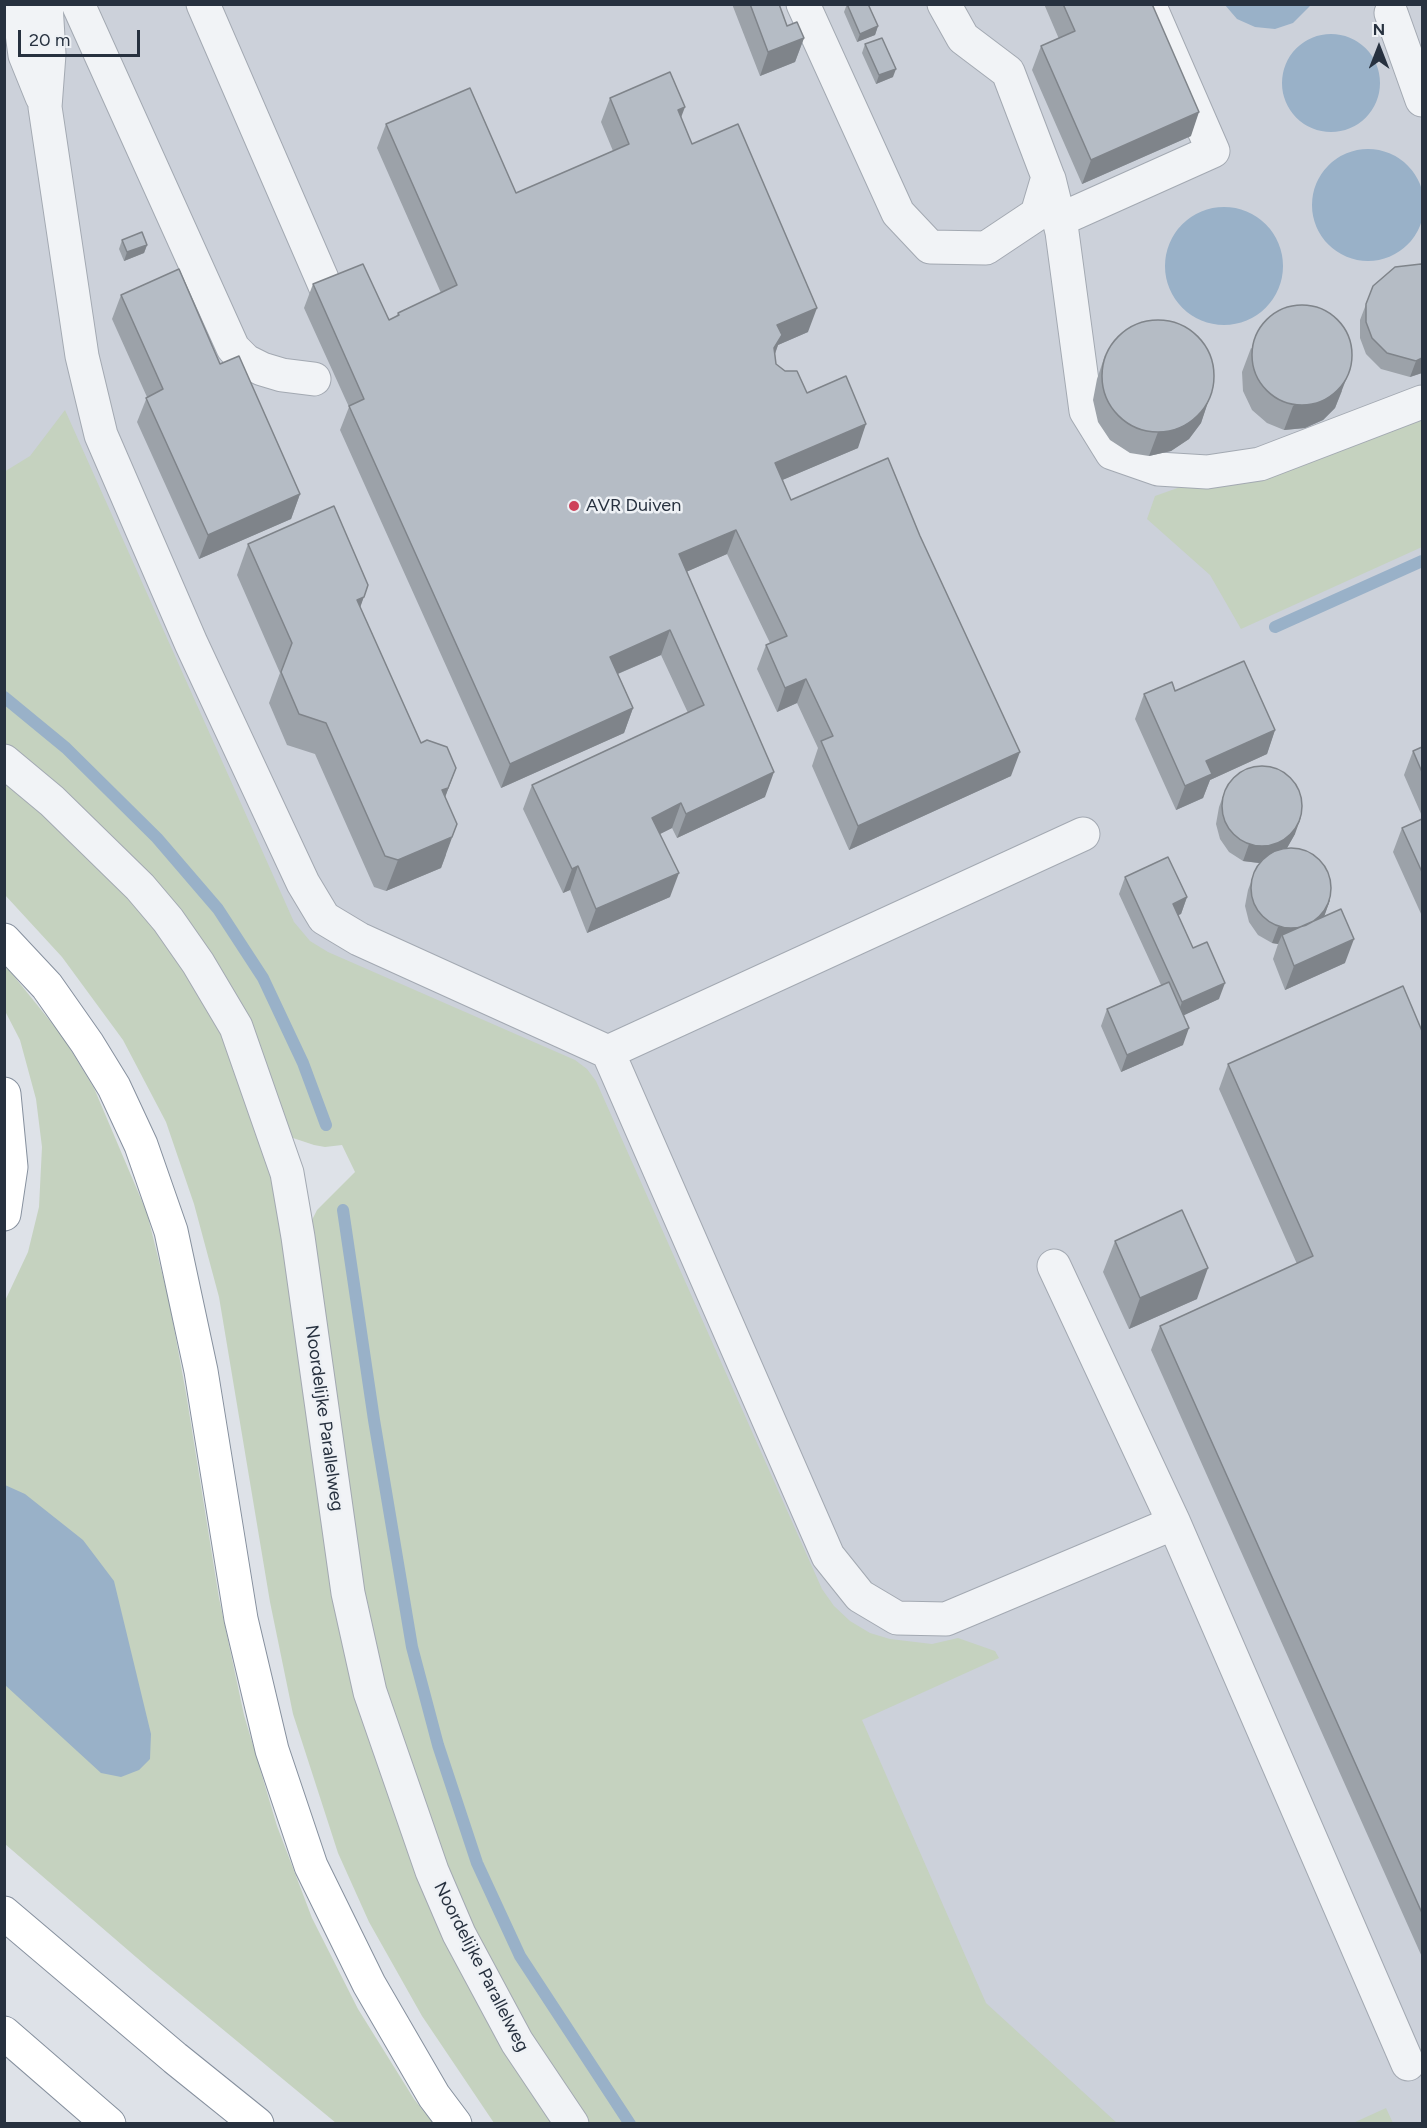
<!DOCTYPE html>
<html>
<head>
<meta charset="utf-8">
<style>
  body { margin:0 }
  #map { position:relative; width:1427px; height:2128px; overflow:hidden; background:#dee2e8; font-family:Figtree,sans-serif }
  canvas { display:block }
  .frame { position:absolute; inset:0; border:6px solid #27313f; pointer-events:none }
  .north { position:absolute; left:1349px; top:18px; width:60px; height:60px; -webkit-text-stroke:4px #eef1f5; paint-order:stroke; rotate:0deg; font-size:16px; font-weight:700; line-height:24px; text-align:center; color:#27313f }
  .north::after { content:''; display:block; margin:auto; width:21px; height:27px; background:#27313f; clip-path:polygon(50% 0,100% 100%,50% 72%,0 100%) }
  .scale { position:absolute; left:18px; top:30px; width:122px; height:27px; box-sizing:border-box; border:3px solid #27313f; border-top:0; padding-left:8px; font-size:18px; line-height:21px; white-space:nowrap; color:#27313f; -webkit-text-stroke:4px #eef1f5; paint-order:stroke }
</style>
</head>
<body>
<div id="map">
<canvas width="1427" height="2128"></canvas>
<div class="frame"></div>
<div class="north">N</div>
<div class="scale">20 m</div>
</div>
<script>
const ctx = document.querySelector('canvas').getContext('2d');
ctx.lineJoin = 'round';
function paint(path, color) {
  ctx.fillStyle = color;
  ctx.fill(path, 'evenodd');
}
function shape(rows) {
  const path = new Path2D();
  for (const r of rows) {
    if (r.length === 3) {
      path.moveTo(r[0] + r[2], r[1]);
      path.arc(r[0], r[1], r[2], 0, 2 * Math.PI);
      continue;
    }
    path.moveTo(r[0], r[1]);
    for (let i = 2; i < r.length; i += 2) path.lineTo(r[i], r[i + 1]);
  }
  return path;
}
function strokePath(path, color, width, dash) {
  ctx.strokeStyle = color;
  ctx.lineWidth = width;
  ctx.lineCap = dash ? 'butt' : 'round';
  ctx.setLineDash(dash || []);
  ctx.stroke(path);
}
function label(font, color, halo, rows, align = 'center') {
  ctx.font = font + ' Figtree,sans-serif';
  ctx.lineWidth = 5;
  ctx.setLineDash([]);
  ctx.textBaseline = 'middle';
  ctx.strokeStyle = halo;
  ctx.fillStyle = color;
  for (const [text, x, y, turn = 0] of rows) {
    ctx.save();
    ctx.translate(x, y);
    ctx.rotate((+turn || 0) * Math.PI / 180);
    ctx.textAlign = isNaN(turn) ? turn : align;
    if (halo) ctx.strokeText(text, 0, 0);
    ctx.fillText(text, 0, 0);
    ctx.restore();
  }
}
paint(shape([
  [4,5,1422,5,1422,2123,861,2123,387,1106,5,644]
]), '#ccd1da');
paint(shape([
  [1422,401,1422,547,1241,629,1210,575,1147,519,1155,496],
  [65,410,294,922,310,941,328,952,575,1060,587,1069,596,1081,822,1589,834,1606,850,1621,870,1633,890,1639,932,1644,958,1638,995,1651,999,1658,862,1720,986,2003,1117,2123,584,2123,484,1961,408,1781,364,1619,308,1228,317,1210,355,1172,342,1145,325,1147,314,1145,293,1138,285,1130,257,1052,5,748,4,472,30,456],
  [5,771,171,938,236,1053,281,1208,349,1647,561,2123,494,2123,422,2016,369,1922,338,1853,293,1714,270,1602,219,1297,194,1204,166,1122,123,1040,62,957,5,895],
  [5,965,63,1037,94,1088,147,1213,169,1301,186,1393,219,1598,244,1715,277,1826,312,1918,358,2009,414,2099,433,2123,336,2123,151,1970,5,1844,4,1303,28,1252,39,1207,42,1147,36,1099,20,1040,5,1011],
  [1386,2108,1393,2123,1353,2123]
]), '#c5d2bf');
paint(shape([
  [1225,5,1311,5,1293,23,1275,29,1255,27,1237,19],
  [1331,83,49],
  [1368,205,56],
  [1224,266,59],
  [5,1485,25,1494,83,1540,114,1581,151,1734,150,1759,139,1770,121,1777,101,1773,5,1685]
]), '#99b1c8');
strokePath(shape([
  [1275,627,1422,561],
  [4,697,66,748,157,838,218,909,263,978,303,1063,326,1125],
  [343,1210,374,1420,412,1647,438,1745,477,1863,520,1956,630,2124]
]), '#99b1c8', 12);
const minor = shape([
  [18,4,25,55,42,97],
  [46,4,49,54,45,107,82,356,101,435,191,643,303,883,324,918,359,939,608,1052,828,1556,860,1596,897,1618,946,1619,1174,1523,1054,1266],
  [78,4,233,348,246,361,262,369,282,375,314,379],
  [203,4,326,288],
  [803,4,898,213,930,247,986,248,1037,214,1048,177,1008,72,963,38,944,4],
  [1391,13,1422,100],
  [1049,179,1062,232,1086,411,1112,453,1158,469,1207,472,1260,464,1422,402],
  [1059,220,1213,151,1149,4],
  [4,761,52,801,140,887,168,920,198,963,236,1027,287,1173,298,1237,348,1593,370,1692,432,1871,459,1934,517,2042,572,2124],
  [608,1052,1083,834],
  [1174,1523,1408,2064]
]);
const highway = shape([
  [4,940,47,986,87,1043,114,1087,141,1145,171,1231,201,1371,241,1619,272,1750,311,1866,369,1984,434,2096,455,2124],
  [4,1094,11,1167,4,1214],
  [4,1913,175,2058,257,2124],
  [4,2033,109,2124]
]);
strokePath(minor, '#a3a9b2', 35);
strokePath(highway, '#86909e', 35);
strokePath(minor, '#f1f3f6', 33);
strokePath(highway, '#fff', 33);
paint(shape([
  [732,4,779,4,787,26,804,38,795,62,760,76],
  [847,4,868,4,878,26,875,35,857,42,844,12],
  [1044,4,1152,4,1191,136,1082,184,1032,70,1041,46,1059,39],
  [865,44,893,77,876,84,862,53],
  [610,98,681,118,692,144,808,332,778,345,775,354,776,364,807,393,858,448,782,480,791,500,1011,776,849,850,812,766,818,748,797,703,777,712,757,669,766,645,770,643,727,554,686,572,765,797,677,838,672,828,660,834,670,897,587,933,570,890,563,893,523,809,532,785,688,713,661,655,618,674,633,708,624,733,501,788,340,430,349,407,304,308,313,284,389,320,396,317,398,313,441,293,377,148,386,124,516,193,613,151,601,122],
  [122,240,147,245,144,253,124,261,119,249],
  [1373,286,1422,373,1410,377,1381,369,1366,354,1360,338,1360,320],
  [121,295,220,364,300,494,291,519,199,559,137,422,147,397,112,319],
  [1251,348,1342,391,1335,408,1323,420,1305,428,1284,430,1267,423,1252,410,1243,391,1242,372],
  [1105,355,1209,399,1201,423,1189,439,1171,451,1149,456,1130,453,1110,440,1098,422,1093,400,1097,379],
  [248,544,368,585,360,607,421,743,456,768,445,797,446,855,441,868,386,891,374,887,315,754,287,745,269,703,280,673,237,575],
  [1175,691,1275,730,1267,754,1210,780,1203,798,1176,810,1135,719,1144,694],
  [1422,747,1422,816,1404,775,1413,751],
  [1225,791,1295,834,1287,848,1286,850,1330,900,1324,916,1345,963,1285,990,1273,959,1278,944,1272,943,1258,935,1249,922,1245,906,1248,890,1254,874,1262,862,1259,863,1243,861,1229,852,1220,839,1216,824,1219,807],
  [1422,819,1422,916,1393,852,1402,828],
  [1125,877,1187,897,1181,914,1178,915,1193,948,1219,999,1183,1015,1183,1045,1121,1072,1101,1026,1107,1009,1161,985,1119,894],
  [1422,1031,1422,1957,1151,1350,1160,1326,1297,1264,1219,1089,1228,1064],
  [1115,1241,1197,1299,1129,1329,1103,1272]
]), '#9ca2a9');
paint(shape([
  [878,26,875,35,857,42,860,34],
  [804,38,795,62,760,76,768,52],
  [896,69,893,77,876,84,879,75],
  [685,107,676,131,678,110],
  [1199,112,1191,136,1082,184,1091,160],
  [147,245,144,253,124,261,127,252],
  [817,308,808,332,778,345,773,359,765,372,777,325],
  [1422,358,1422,373,1410,377,1416,361],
  [1351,367,1335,408,1323,420,1305,428,1284,430,1293,406],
  [1209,399,1201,423,1189,439,1171,451,1149,456,1158,432],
  [866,424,858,448,766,487,775,463],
  [300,494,291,519,199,559,208,535],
  [736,530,727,554,670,579,679,554],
  [368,585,353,628,357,600],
  [670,630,661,655,601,681,610,657],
  [806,679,797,703,777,712,785,688],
  [633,708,624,733,501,788,510,764],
  [1275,730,1267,754,1210,780,1203,798,1176,810,1185,786,1206,761],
  [1020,752,1011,776,849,850,858,826],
  [456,768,437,819,442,790],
  [774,772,765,797,677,838,686,814],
  [681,803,672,828,644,842,652,818],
  [1301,817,1295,834,1287,848,1275,858,1259,863,1243,861,1249,844],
  [457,824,441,868,386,891,398,860],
  [578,866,570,890,563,893,572,869],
  [679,873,670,897,587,933,596,909],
  [1187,897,1181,914,1167,920,1173,904],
  [1330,900,1324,917,1282,935,1278,944,1272,943,1278,927],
  [1354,939,1345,963,1285,990,1294,966],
  [1225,983,1219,999,1176,1019,1182,1002],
  [1189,1028,1183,1045,1121,1072,1127,1055],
  [1208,1268,1197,1299,1129,1329,1140,1298]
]), '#7f848a');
const building = shape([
  [750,4,779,4,787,26,797,22,804,38,768,52,750,4],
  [847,4,868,4,878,26,860,34,847,4],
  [1063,4,1152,4,1199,112,1091,160,1041,46,1075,31,1063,4],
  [882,38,896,69,879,75,865,44,882,38],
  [670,72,685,107,678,110,692,144,738,124,817,308,777,325,782,335,774,348,776,364,785,371,797,371,807,393,846,376,866,424,775,463,791,500,888,458,920,536,1020,752,858,826,821,741,833,736,806,679,785,688,766,645,787,636,736,530,679,554,774,772,686,814,681,803,652,818,679,873,596,909,578,866,572,869,532,785,704,705,670,630,610,657,633,708,510,764,349,406,364,399,313,284,363,264,389,320,399,315,398,313,457,285,386,124,470,88,516,193,629,144,610,98,670,72],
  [142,232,147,245,127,252,122,240,142,232],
  [1421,264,1422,265,1422,358,1416,361,1387,353,1372,338,1366,322,1366,304,1373,286,1395,267,1421,264],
  [179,269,220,364,239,356,300,494,208,535,146,398,163,389,121,295,179,269],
  [1302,355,50],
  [1158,376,56],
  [334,506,368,585,364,597,357,600,421,743,427,740,447,747,456,768,448,788,442,790,457,824,452,837,398,860,385,856,326,723,299,714,281,672,292,643,248,544,334,506],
  [1244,661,1275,730,1206,761,1212,774,1185,786,1144,694,1172,682,1175,691,1244,661],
  [1422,747,1422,772,1413,751,1422,747],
  [1262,806,40],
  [1422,819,1422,872,1402,828,1422,819],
  [1291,888,40],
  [1168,857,1187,897,1173,904,1193,948,1207,942,1225,983,1182,1002,1125,877,1168,857],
  [1341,909,1354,939,1294,966,1282,935,1341,909],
  [1169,982,1189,1028,1127,1055,1107,1009,1169,982],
  [1403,986,1422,1031,1422,1913,1160,1326,1313,1256,1228,1064,1403,986],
  [1182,1210,1208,1268,1140,1298,1115,1241,1182,1210]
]);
paint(building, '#b5bcc5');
strokePath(building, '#7f848a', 1.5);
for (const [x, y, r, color] of [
  [574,506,6,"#ce425b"]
]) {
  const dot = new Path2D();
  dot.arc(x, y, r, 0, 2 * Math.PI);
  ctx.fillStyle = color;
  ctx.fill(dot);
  strokePath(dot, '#eef1f5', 2);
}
label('18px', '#27313f', '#eef1f5', [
  ["AVR Duiven",586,506]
], 'left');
label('18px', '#27313f', '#eef1f5', [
  ["Noordelijke Parallelweg",324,1418,82],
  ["Noordelijke Parallelweg",481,1967,63]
]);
</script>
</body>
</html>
